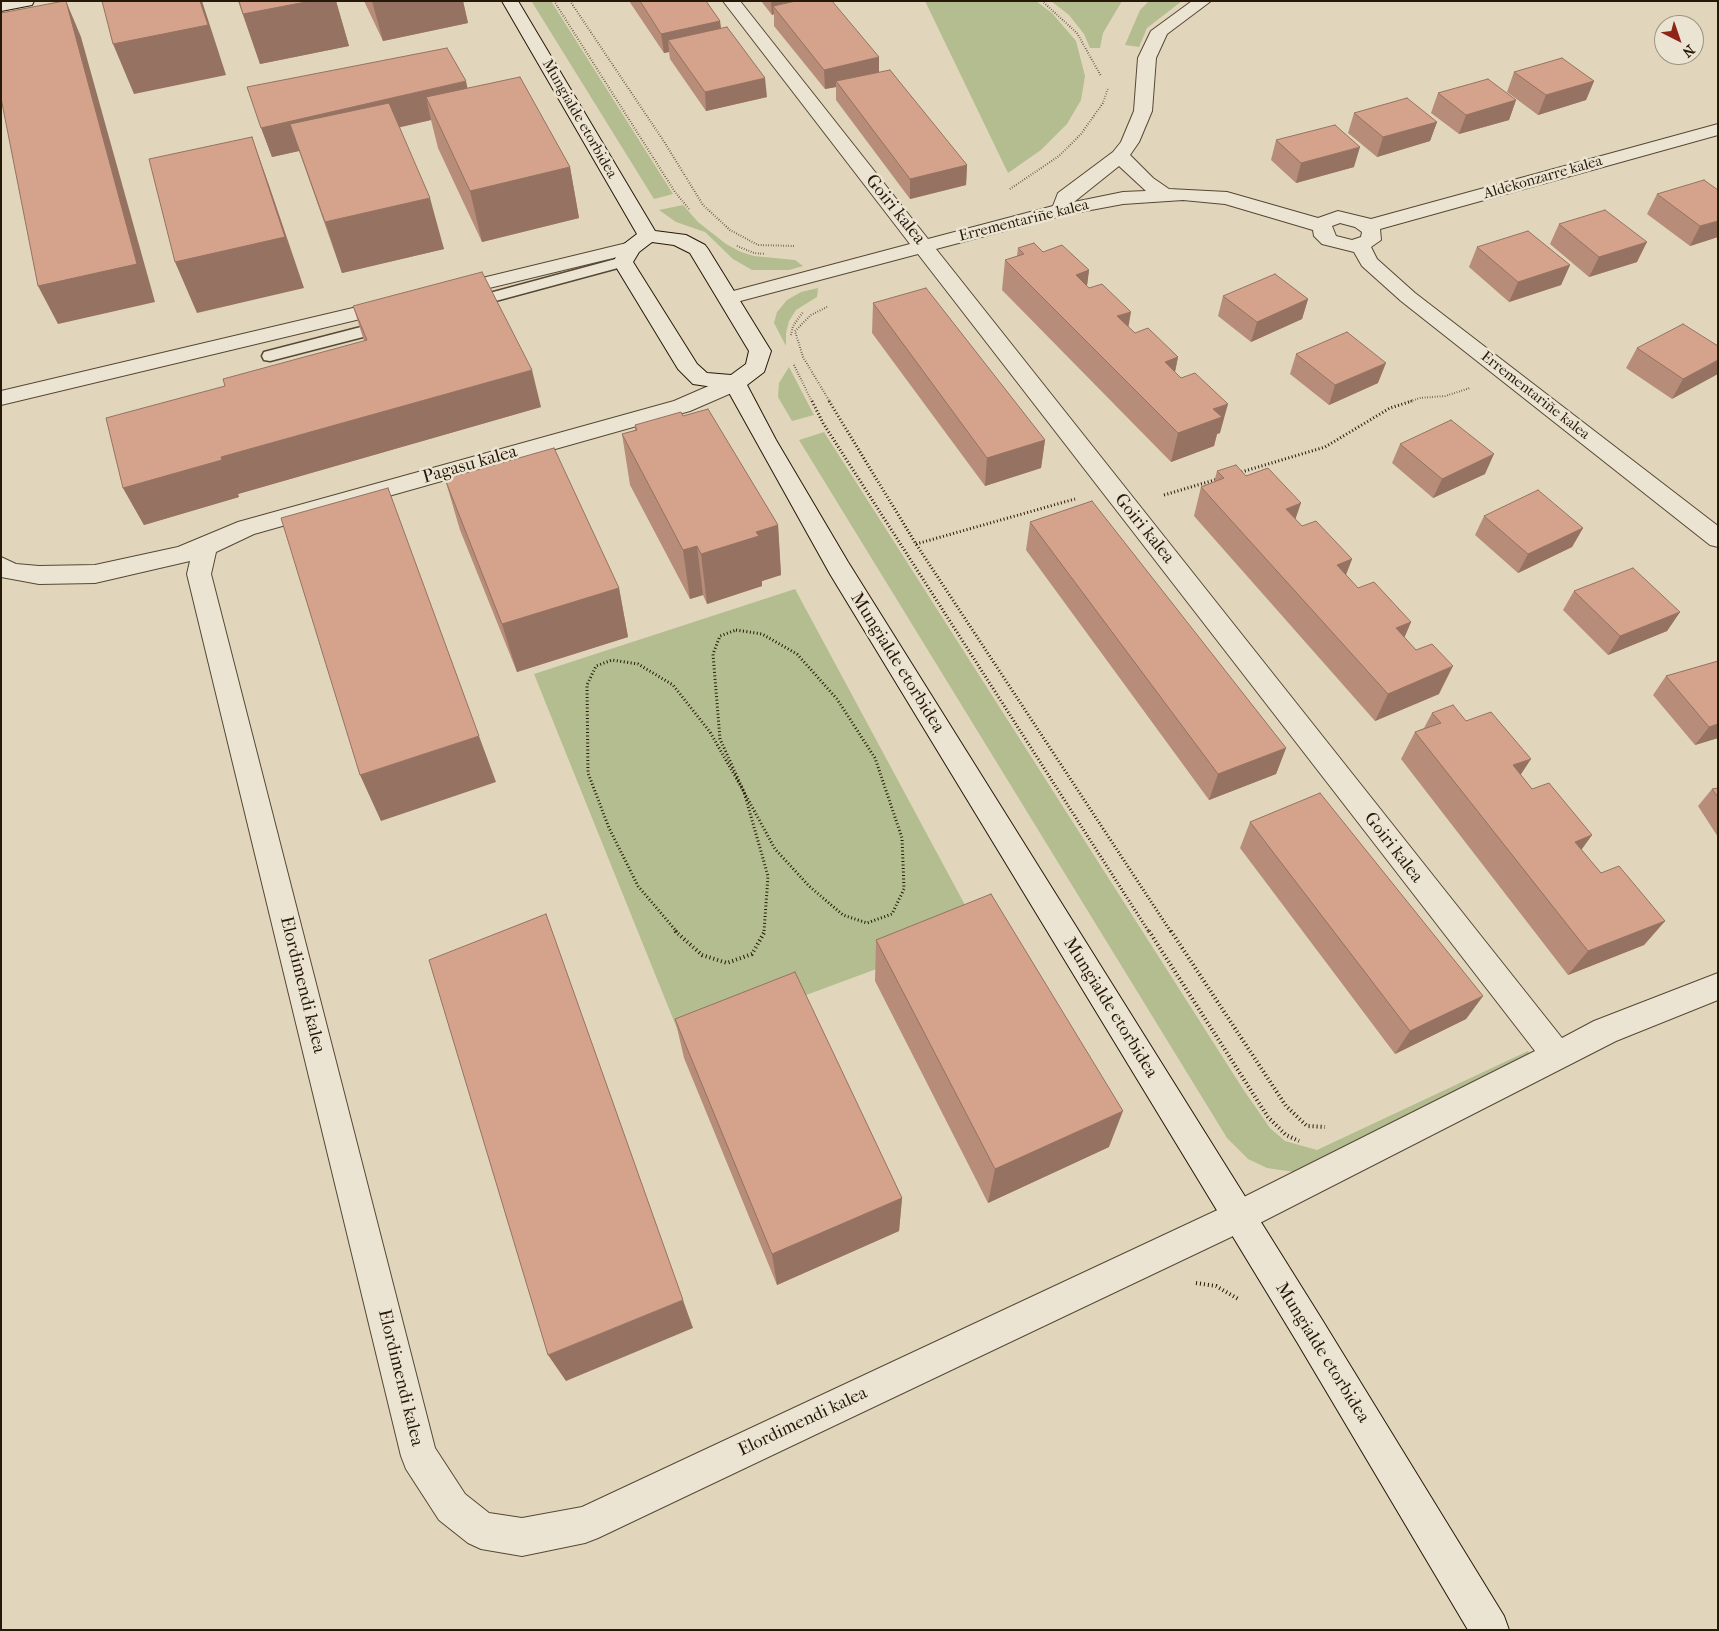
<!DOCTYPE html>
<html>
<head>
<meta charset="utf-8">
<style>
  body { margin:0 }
  #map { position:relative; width:1719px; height:1631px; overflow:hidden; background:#e1d6bb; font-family:"IM FELL French Canon",serif }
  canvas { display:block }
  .frame { position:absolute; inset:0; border:2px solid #271907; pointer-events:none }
  .north { position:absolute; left:1654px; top:15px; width:50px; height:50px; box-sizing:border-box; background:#ece4d3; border:1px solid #9d9381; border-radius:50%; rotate:139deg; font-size:14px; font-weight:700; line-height:20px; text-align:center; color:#271907 }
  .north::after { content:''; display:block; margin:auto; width:18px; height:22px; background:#8f2418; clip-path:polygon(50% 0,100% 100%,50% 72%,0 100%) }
</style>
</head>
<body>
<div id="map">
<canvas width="1719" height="1631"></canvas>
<div class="frame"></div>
<div class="north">N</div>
</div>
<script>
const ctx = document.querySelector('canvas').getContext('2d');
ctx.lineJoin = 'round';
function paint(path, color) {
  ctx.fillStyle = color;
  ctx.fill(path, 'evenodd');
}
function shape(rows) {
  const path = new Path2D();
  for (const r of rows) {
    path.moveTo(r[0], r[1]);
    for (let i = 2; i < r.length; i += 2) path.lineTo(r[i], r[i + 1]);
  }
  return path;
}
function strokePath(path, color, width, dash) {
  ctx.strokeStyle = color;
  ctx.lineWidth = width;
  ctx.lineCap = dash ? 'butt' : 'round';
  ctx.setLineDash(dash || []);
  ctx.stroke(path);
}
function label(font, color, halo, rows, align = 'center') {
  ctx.font = font + ' "IM FELL French Canon",serif';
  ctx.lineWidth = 5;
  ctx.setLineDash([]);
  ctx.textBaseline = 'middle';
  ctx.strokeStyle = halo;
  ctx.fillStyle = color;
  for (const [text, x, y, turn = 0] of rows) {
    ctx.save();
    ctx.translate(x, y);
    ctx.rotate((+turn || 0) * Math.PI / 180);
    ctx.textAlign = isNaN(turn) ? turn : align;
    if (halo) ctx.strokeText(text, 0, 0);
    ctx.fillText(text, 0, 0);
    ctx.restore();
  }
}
paint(shape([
  [551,1,673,194,654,199,532,2],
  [925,1,1036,1,1052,13,1076,41,1085,76,1081,100,1067,124,1041,150,1008,173],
  [1051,1,1122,1,1103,33,1100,48,1090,48,1084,34,1069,15],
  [1149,1,1182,1,1147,28,1139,47,1125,45,1140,10],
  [683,205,698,222,726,244,741,252,754,256,795,260,803,266,789,270,752,270,733,259,705,232,676,222,659,210],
  [818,288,817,297,796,310,789,321,786,333,786,346,774,323,777,312,787,300,801,292],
  [789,367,814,415,792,421,778,397,779,383],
  [824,432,1243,1089,1270,1128,1285,1141,1317,1150,1528,1051,1532,1059,1294,1172,1267,1168,1248,1159,1227,1138,799,440],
  [795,589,979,931,682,1041,534,674]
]), '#b3bd90');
const lane = shape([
  [623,257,629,259,631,262,629,265,466,309,458,304,460,301,623,257],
  [388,320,394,321,396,325,394,329,270,361,264,360,262,356,264,352,388,320]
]);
const street = shape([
  [723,1,740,1,928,239,1053,206,1058,193,1113,152,1121,142,1134,111,1138,58,1151,31,1192,1,1211,1,1167,34,1156,58,1152,111,1139,142,1130,155,1153,178,1169,189,1227,192,1318,218,1338,211,1371,219,1718,124,1718,135,1380,229,1381,240,1371,247,1377,259,1415,293,1718,526,1718,547,1710,545,1401,301,1362,266,1354,252,1322,244,1314,236,1313,230,1225,204,1183,200,1123,204,1064,215,936,249,1562,1038,1594,1021,1718,973,1718,1000,1616,1041,1250,1228,598,1538,585,1543,522,1556,481,1549,468,1543,439,1520,406,1469,401,1456,187,574,190,561,95,583,39,584,1,577,1,557,16,564,39,566,95,565,178,547,238,522,674,401,727,378,735,376,743,378,746,383,743,388,690,411,254,534,216,552,211,574,435,1448,465,1494,489,1513,522,1518,582,1507,1226,1206,1535,1051,918,254,729,304,722,302,719,298,722,294,910,244,723,1],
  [1119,166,1146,191,1123,192,1074,202,1119,166],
  [1340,223,1355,227,1362,232,1361,237,1352,240,1336,236,1332,226,1340,223],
  [631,242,638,244,641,248,638,252,452,297,445,295,442,291,445,287,631,242],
  [391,299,398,300,401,305,398,310,1,405,1,391,391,299]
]);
const secondary = shape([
  [1,1,34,1,32,5,1,11,1,1],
  [502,1,518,1,655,231,686,235,705,245,708,249,771,351,764,372,747,385,776,440,848,562,1321,1318,1504,1616,1509,1630,1468,1630,1297,1342,830,574,727,389,693,384,678,369,613,262,624,244,637,234,502,1],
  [652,242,674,245,690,253,749,351,746,364,731,375,707,373,697,364,633,262,639,252,652,242]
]);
strokePath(lane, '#564834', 3);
strokePath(street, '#564834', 2);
strokePath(secondary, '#271907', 2);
strokePath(shape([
  [554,1,675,192,689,209],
  [570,1,663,140,703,205,730,230,758,245,795,246],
  [1042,1,1077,33,1101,76],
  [1010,189,1059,156,1081,134,1103,103,1108,88],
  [737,246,754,253,765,254],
  [827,307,811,315,795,331,803,357,830,402],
  [791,335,793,326,803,312],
  [794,365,812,402],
  [1408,402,1420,398,1445,396,1470,388]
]), '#271907', 2, [0.5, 2]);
strokePath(shape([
  [812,401,823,423,1149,932],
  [829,401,916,544,1171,932],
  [1238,473,1325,447,1390,408,1412,401],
  [1164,495,1218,479],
  [916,544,1075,499],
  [736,630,762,634,797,654,837,699,875,758,902,838,904,889,892,914,867,923,843,915,809,886,775,849,744,792,720,739,713,654,720,636,736,630],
  [677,932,638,886,609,828,588,773,587,685,596,666,612,660,638,664,673,685,710,732,744,792,768,876,764,932]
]), '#271907', 3, [1, 2.5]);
strokePath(shape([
  [675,931,702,955,727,963,752,954,765,931],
  [1149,931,1268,1117,1286,1135,1299,1141],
  [1171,931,1286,1106,1307,1126,1325,1127],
  [1196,1283,1216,1286,1240,1300]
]), '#271907', 4, [1, 3]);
paint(lane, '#ece4d3');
paint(street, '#ece4d3');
paint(secondary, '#ece4d3');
paint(shape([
  [238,1,336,1,349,46,260,64],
  [364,1,463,1,468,23,383,41],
  [629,1,706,1,720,21,721,28,767,97,706,111,670,59,669,52,664,53],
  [761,1,832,1,879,72,967,165,966,185,910,199,836,100,836,87,825,89,774,26,774,14,772,15],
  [1514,72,1594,81,1586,100,1538,115,1507,92],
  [247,87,467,88,570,167,579,218,482,242,438,148,431,120,399,127,444,249,342,273,299,151,272,157],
  [1438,93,1516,100,1509,120,1459,134,1431,113],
  [1354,113,1437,122,1430,141,1377,157,1348,133],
  [1276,140,1354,167,1296,183,1271,160],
  [1657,194,1718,237,1690,246,1647,214],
  [1559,224,1637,262,1589,277,1550,244],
  [1477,247,1570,265,1561,285,1509,302,1469,267],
  [1018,248,1043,252,1089,270,1087,286,1128,327,1135,333,1178,357,1175,372,1220,433,1217,434,1214,446,1171,462,1002,290,1005,260,1017,256],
  [1223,296,1308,299,1302,319,1251,342,1218,316],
  [873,303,1045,440,1041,468,985,486,872,333],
  [353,306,541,407,238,494,239,497,144,525,123,488,225,386,364,341],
  [1718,346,1672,399,1626,368,1637,348],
  [1296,354,1378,383,1329,405,1290,374],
  [683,416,778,525,781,575,762,581,762,586,707,604,703,595,690,599,630,485,622,434,635,430,635,425],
  [1400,444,1485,474,1433,498,1392,463],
  [1217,471,1246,476,1295,519,1302,526,1352,559,1346,575,1358,588,1411,622,1404,638,1416,650,1439,694,1375,721,1194,516,1201,487,1214,482],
  [445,479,619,588,628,637,517,672,460,530],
  [1484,516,1583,528,1572,547,1518,573,1475,535],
  [1030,522,1286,748,1276,774,1209,800,1026,550],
  [1574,591,1680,612,1667,631,1608,655,1563,610],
  [1718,661,1718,738,1695,745,1653,695,1666,676],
  [1432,713,1466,721,1521,775,1532,789,1592,835,1581,850,1601,873,1665,921,1644,945,1568,975,1401,759,1415,732,1424,728],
  [1718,788,1718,837,1698,806,1712,789],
  [1250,822,1483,996,1466,1019,1395,1054,1240,848],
  [876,940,1109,1147,988,1203,875,981],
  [675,1019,902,1198,899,1231,777,1285,684,1058]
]), '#b78c78');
paint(shape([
  [66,1,81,37,155,302,58,324,38,286],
  [200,1,202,1,226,75,134,94,113,44],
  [311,1,336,1,349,46,260,64,243,14],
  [372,1,463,1,468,23,383,41],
  [771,1,824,1,773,6,774,14,772,15],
  [720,21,722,41,668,40,669,52,664,53,661,34],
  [879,57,879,77,836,81,836,87,825,89,824,70],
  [765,78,767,97,706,111,705,92],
  [466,81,472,110,426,97,431,120,299,151,290,124,299,151,272,157,261,128],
  [1594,81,1586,100,1538,115,1546,95],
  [1516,100,1509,120,1459,134,1466,115],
  [1437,122,1430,141,1377,157,1383,137],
  [252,137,270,188,304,288,197,313,175,262],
  [1360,147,1354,167,1296,183,1301,163],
  [967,165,966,185,910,199,910,179],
  [570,167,579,218,482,242,470,191],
  [430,198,444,249,342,273,325,222],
  [1718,221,1718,237,1690,246,1700,226],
  [1647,242,1637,262,1589,277,1599,257],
  [1570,265,1561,285,1509,302,1518,282],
  [1089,270,1085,300,1076,275],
  [1308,299,1302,319,1251,342,1257,322],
  [1131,312,1126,341,1117,316],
  [1178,357,1172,386,1165,362],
  [1718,360,1718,374,1672,399,1683,379],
  [1386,363,1378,383,1329,405,1335,385],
  [532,370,541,407,238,494,239,497,144,525,123,488,221,457],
  [1228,404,1220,433,1217,434,1214,446,1171,462,1178,433,1213,409],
  [1045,440,1041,468,985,486,987,458],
  [1494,454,1485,474,1433,498,1442,479],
  [1301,503,1291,532,1286,509],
  [778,525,781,575,762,581,762,586,707,604,701,554,756,532],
  [1583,528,1572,547,1518,573,1528,554],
  [697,546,703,595,690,599,683,550],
  [1352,559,1341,587,1337,565],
  [619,588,628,637,517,672,502,624],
  [1680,612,1667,631,1608,655,1620,636],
  [1411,622,1399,650,1396,628],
  [1453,666,1439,694,1375,721,1388,694],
  [1718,724,1718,738,1695,745,1709,727],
  [479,736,496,782,381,821,360,775],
  [1286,748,1276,774,1209,800,1218,774],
  [1531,759,1514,785,1513,765],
  [1592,835,1574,860,1575,842],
  [1665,921,1644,945,1568,975,1588,951],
  [1483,996,1466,1019,1395,1054,1410,1031],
  [1123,1111,1109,1147,988,1203,995,1169],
  [902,1198,899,1231,777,1285,772,1254],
  [683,1300,693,1328,566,1381,548,1355]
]), '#957261');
const building = shape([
  [64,1,66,1,137,264,38,286,1,98,1,13,64,1],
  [102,1,200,1,208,25,113,44,102,1],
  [239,1,311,1,243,14,239,1],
  [640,1,706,1,720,21,661,34,640,1],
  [796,1,832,1,879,57,824,70,773,6,796,1],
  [727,27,765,78,705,92,668,40,727,27],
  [447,48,466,81,261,128,247,87,447,48],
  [1562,58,1594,81,1546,95,1514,72,1562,58],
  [890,70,967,165,910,179,836,81,890,70],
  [520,77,570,167,470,191,426,97,520,77],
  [1488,79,1516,100,1466,115,1438,93,1488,79],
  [1407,98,1437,122,1383,137,1354,113,1407,98],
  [389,103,430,198,325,222,290,124,389,103],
  [1335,125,1360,147,1301,163,1276,140,1335,125],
  [252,137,285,237,175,262,149,159,252,137],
  [1704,180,1718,190,1718,221,1700,226,1657,194,1704,180],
  [1605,210,1647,242,1599,257,1559,224,1605,210],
  [1528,231,1570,265,1518,282,1477,247,1528,231],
  [1034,243,1043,252,1062,245,1089,270,1076,275,1089,288,1102,284,1131,312,1117,316,1135,333,1148,328,1178,357,1165,362,1181,378,1195,373,1228,404,1213,409,1222,417,1178,433,1005,260,1024,254,1018,248,1034,243],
  [482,272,532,370,221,457,222,460,123,488,106,418,225,386,223,379,367,340,353,306,482,272],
  [1275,274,1308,299,1257,322,1223,296,1275,274],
  [926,288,1045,440,987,458,873,303,926,288],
  [1683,324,1718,346,1718,360,1683,379,1637,348,1683,324],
  [1347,332,1386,363,1335,385,1296,354,1347,332],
  [708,409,778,525,756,532,759,536,701,554,697,546,683,550,622,434,637,430,635,425,681,412,683,416,708,409],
  [1451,420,1494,454,1442,479,1400,444,1451,420],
  [554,448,619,588,502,624,445,479,554,448],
  [1236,465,1246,476,1268,468,1301,503,1286,509,1302,526,1316,521,1352,559,1337,565,1358,588,1374,582,1411,622,1396,628,1416,650,1432,644,1453,666,1388,694,1201,487,1224,478,1217,471,1236,465],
  [388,488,479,736,360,775,281,518,388,488],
  [1538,490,1583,528,1528,554,1484,516,1538,490],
  [1092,501,1286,748,1218,774,1030,522,1092,501],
  [1633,568,1680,612,1620,636,1574,591,1633,568],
  [1718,661,1718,724,1709,727,1666,676,1718,661],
  [1453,705,1466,721,1491,712,1531,759,1513,765,1532,789,1549,783,1592,835,1575,842,1601,873,1619,866,1665,921,1588,951,1415,732,1441,723,1432,713,1453,705],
  [1718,788,1718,797,1712,789,1718,788],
  [1320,793,1483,996,1410,1031,1250,822,1320,793],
  [991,894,1123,1111,995,1169,876,940,991,894],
  [546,914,683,1300,548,1355,429,960,546,914],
  [795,972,902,1198,772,1254,675,1019,795,972]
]);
paint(building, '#d5a38b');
strokePath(building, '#957261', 1);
label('15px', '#271907', '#ece4d3', [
  ["Mungialde etorbidea",579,119,60],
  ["Aldekonzarre kalea",1543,178,-16],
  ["Errementariñe kalea",1024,221,-14],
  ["Errementariñe kalea",1535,396,38]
]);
label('18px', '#271907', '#ece4d3', [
  ["Goiri kalea",895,210,51],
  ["Pagasu kalea",470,465,-16],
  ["Goiri kalea",1144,529,51],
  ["Mungialde etorbidea",897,663,58],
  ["Goiri kalea",1393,848,52],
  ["Elordimendi kalea",302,985,76],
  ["Mungialde etorbidea",1110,1008,58],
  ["Mungialde etorbidea",1322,1353,58],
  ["Elordimendi kalea",400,1378,76],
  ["Elordimendi kalea",803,1422,-25]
]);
</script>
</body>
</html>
